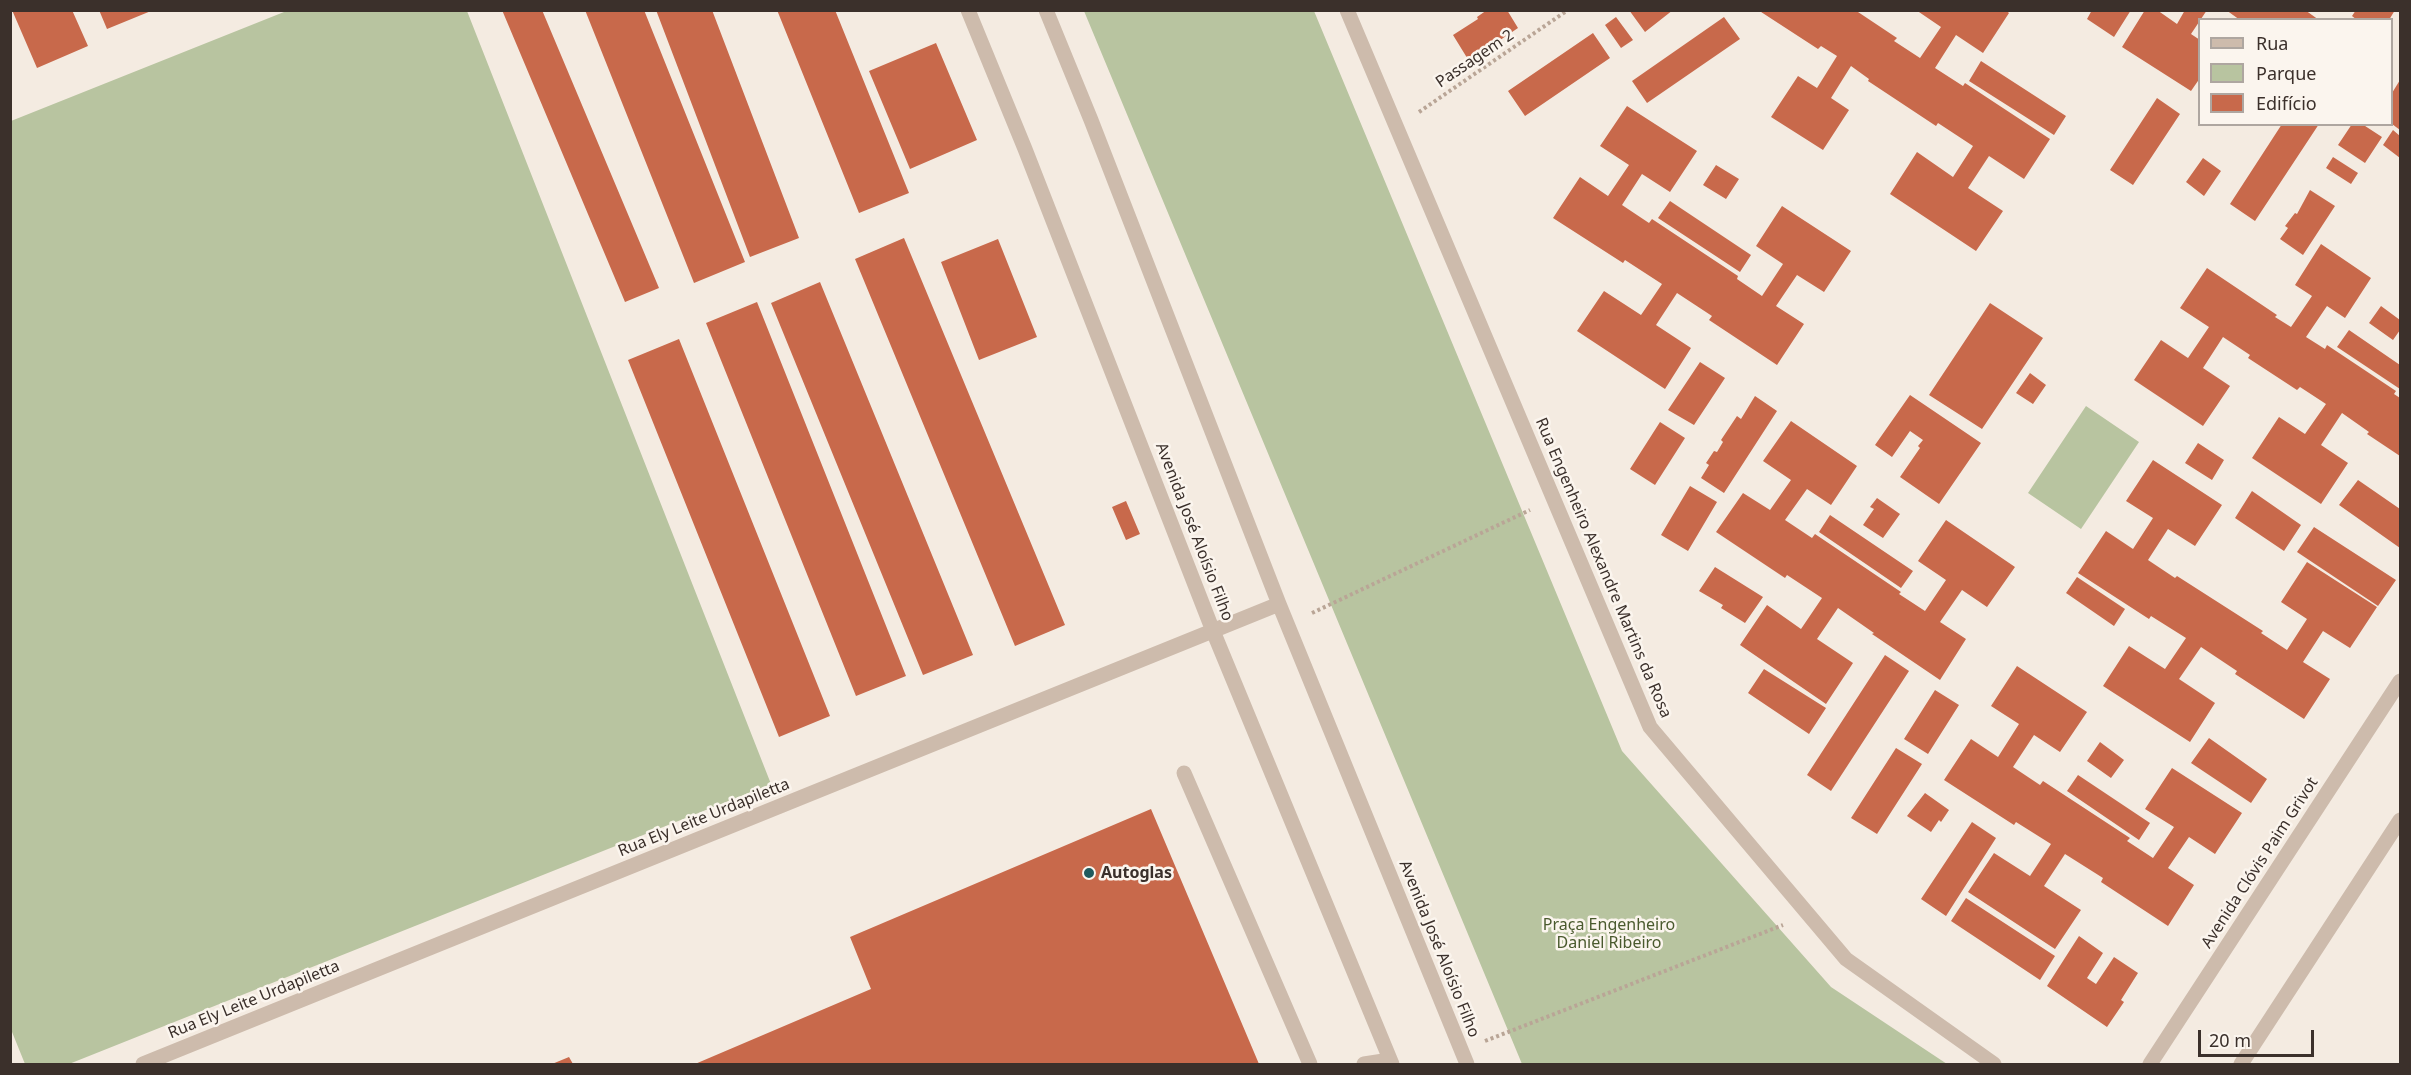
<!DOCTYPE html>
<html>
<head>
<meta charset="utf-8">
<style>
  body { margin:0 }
  #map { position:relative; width:2411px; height:1075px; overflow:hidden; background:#f4ebe1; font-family:"Noto Sans",sans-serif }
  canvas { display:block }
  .frame { position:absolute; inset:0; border:12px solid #3b302b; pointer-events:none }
  .legend { position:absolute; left:2198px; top:18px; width:195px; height:108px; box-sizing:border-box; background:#fbf5ee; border:2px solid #aea6a0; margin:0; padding:8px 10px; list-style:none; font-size:18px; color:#3b302b }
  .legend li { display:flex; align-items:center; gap:12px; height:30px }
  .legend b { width:30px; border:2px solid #aea6a0 }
  .scale { position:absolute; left:2198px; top:1030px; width:116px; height:27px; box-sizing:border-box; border:3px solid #3b302b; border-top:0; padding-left:8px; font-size:18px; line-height:21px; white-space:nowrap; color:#3b302b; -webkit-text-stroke:4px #fbf5ee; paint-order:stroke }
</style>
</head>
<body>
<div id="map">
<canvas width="2411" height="1075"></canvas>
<div class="frame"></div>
<ul class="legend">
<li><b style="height:8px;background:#cdbbac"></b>Rua</li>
<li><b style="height:16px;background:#b8c4a0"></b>Parque</li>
<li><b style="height:16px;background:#c8694b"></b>Edifício</li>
</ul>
<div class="scale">20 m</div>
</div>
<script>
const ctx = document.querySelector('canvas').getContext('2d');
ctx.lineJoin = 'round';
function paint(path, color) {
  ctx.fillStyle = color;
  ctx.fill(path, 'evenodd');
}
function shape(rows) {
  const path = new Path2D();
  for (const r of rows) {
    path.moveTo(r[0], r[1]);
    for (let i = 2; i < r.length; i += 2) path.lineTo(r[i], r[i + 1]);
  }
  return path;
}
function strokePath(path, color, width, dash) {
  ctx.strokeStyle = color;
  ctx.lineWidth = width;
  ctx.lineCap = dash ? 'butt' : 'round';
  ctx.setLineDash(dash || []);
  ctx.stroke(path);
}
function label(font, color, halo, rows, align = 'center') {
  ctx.font = font + ' "Noto Sans",sans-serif';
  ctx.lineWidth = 5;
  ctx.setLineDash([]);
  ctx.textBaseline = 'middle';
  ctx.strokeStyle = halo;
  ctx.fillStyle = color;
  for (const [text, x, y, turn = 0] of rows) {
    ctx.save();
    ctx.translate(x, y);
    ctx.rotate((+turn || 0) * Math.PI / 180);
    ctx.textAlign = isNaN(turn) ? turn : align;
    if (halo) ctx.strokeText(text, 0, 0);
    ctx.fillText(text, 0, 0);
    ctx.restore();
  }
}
paint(shape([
  [289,10,467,11,771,784,69,1064,25,1064,10,1027,11,121],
  [1084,11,1314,11,1622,751,1831,987,1947,1064,1522,1064],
  [2086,406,2139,442,2081,529,2028,493]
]), '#b8c4a0');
paint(shape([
  [12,10,72,10,88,46,37,68],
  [99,10,151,10,151,11,107,29],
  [502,10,542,10,659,288,625,302],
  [585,10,644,10,745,262,694,283],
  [656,10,712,10,799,238,750,257],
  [777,10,835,10,909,193,859,213],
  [1487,10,1507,10,1518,28,1469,61,1453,35,1478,19,1477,17],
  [1629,10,1673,10,1645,32],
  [1758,10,1855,10,1897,38,1894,41,1920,58,1941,27,1916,10,2006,10,2009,13,1983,53,1956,35,1935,68,1963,86,1965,83,2050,139,2024,179,1989,156,1968,188,2003,211,1976,251,1890,194,1917,152,1953,177,1973,146,1938,123,1936,126,1868,81,1869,79,1851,66,1831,98,1849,110,1823,150,1771,117,1798,76,1817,88,1837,56,1821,46,1818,49],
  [2092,10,2131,10,2114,37,2087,19],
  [2145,10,2157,10,2177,24,2185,10,2207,10,2191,34,2200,40,2200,78,2191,91,2122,47],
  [2226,10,2305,10,2319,20,2240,20],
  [2356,10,2395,10,2389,20,2357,20,2352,16],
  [1616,17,1633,40,1621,48,1605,25],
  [1724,17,1740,39,1647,103,1632,81],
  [1593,33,1610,58,1525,116,1508,91],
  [936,43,977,140,910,169,869,71],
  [1981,61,2066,116,2054,135,1969,81],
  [2400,80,2400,130,2392,124,2392,93],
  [2157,98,2180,114,2133,185,2110,170],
  [1627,106,1697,151,1670,192,1642,174,1622,205,1649,223,1652,219,1738,276,1737,279,1762,296,1783,264,1756,246,1782,206,1851,251,1824,292,1797,275,1776,306,1804,324,1777,365,1709,320,1712,316,1677,293,1656,325,1691,348,1665,389,1577,331,1604,291,1641,315,1662,284,1625,260,1623,263,1553,218,1580,177,1608,196,1629,165,1600,146],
  [2282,124,2319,124,2255,221,2230,204],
  [2352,124,2362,124,2382,137,2365,163,2338,145],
  [2393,130,2400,136,2400,158,2383,145],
  [2333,157,2358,173,2351,184,2326,168],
  [2203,158,2221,171,2204,196,2186,182],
  [1716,165,1739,179,1726,199,1703,185],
  [2310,190,2335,206,2303,255,2280,239,2288,228,2285,226,2295,213,2297,214],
  [1670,201,1751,255,1740,272,1658,218],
  [904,238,1065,625,1015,646,855,259],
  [998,239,1037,337,979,360,941,262],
  [2321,244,2371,278,2345,318,2327,306,2306,337,2325,349,2327,345,2396,391,2394,394,2400,398,2400,456,2367,434,2369,432,2342,413,2321,445,2348,463,2321,504,2252,458,2279,417,2305,434,2326,404,2300,387,2297,390,2248,358,2250,355,2223,337,2203,368,2230,386,2203,426,2134,380,2161,340,2188,358,2209,327,2180,308,2207,268,2277,315,2275,317,2291,327,2312,296,2295,285],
  [820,282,973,655,923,675,771,303],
  [757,302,906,676,856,696,706,323],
  [1990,303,2043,338,1982,429,1929,395],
  [2381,306,2400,320,2400,330,2393,340,2369,323],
  [2349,330,2400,365,2400,389,2337,347],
  [679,339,830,716,779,737,628,360],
  [1700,362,1725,378,1694,425,1668,410],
  [2030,373,2046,385,2033,404,2016,393],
  [1910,395,1981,443,1939,504,1900,477,1920,448,1918,446,1923,440,1910,431,1892,457,1875,445],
  [1755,396,1777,411,1724,493,1701,478,1709,465,1706,463,1714,451,1717,452,1723,442,1721,440,1737,416,1741,419],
  [1791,421,1857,466,1831,505,1807,489,1785,520,1812,538,1815,534,1901,592,1899,594,1925,611,1946,580,1918,561,1946,520,2015,567,1987,607,1962,590,1940,622,1966,639,1940,680,1872,634,1874,633,1838,608,1817,639,1853,663,1826,704,1740,645,1767,605,1801,629,1822,598,1787,575,1785,578,1716,532,1743,493,1770,510,1791,480,1763,461],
  [1660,422,1685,438,1655,485,1630,469],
  [2198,443,2224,460,2212,480,2185,463],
  [2153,460,2222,505,2195,546,2168,529,2148,560,2175,578,2177,576,2263,631,2261,633,2287,650,2307,619,2281,602,2307,562,2377,607,2350,648,2323,631,2303,662,2330,679,2304,719,2235,674,2237,671,2201,647,2179,679,2215,703,2190,742,2103,686,2129,646,2165,669,2186,638,2151,616,2149,619,2078,573,2106,531,2133,549,2153,518,2126,501],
  [2358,480,2400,509,2400,548,2339,505],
  [1690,486,1717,502,1688,551,1661,535],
  [2252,491,2301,525,2284,551,2235,518],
  [1877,498,1900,514,1883,538,1863,525,1874,509,1870,507],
  [1126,501,1140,534,1126,540,1112,507],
  [1830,515,1913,571,1901,588,1819,532],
  [2314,527,2396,580,2378,606,2297,552],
  [1715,567,1763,597,1745,623,1721,608,1723,605,1699,591],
  [2077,577,2125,609,2114,626,2066,593],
  [1885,655,1909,671,1831,791,1807,775],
  [2017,666,2087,712,2060,752,2034,735,2013,767,2040,785,2043,781,2130,838,2127,841,2153,858,2174,827,2145,809,2172,768,2242,813,2215,854,2189,837,2168,868,2194,885,2168,926,2101,882,2103,878,2065,854,2044,886,2081,910,2055,949,1968,892,1994,853,2030,876,2051,844,2016,822,2014,825,1944,780,1971,739,1998,757,2019,724,1991,706],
  [1764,669,1826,708,1809,734,1748,693],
  [1935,690,1959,705,1928,754,1904,739],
  [2209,738,2267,779,2251,803,2191,763],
  [2100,742,2124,760,2111,778,2087,761],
  [1896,748,1922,764,1877,834,1851,818],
  [2078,775,2150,823,2139,840,2067,791],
  [1925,793,1949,810,1941,822,1939,820,1931,832,1907,816],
  [1151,809,1259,1064,695,1064,871,989,850,937],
  [1972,822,1996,838,1946,916,1921,899],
  [1966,898,2055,956,2040,980,1951,921],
  [2079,936,2103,953,2087,978,2096,984,2114,957,2138,973,2121,1000,2124,1002,2107,1027,2047,986],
  [569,1057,573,1064,552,1064]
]), '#c8694b');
strokePath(shape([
  [1419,112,1568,10],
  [1312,613,1530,510],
  [1485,1041,1783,925]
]), '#b9a596', 4, [3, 3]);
strokePath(shape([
  [968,10,1025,149,1213,631,1392,1064],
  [1046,10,1091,120,1279,604,1467,1064],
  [1347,10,1650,727,1846,959,1994,1064],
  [1184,773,1310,1064],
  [143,1064,1279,604],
  [1364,1064,1390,1060],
  [2150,1064,2400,681],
  [2241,1064,2400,820]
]), '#cdbbac', 15);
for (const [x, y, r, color] of [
  [1089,873,6,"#1f5a5e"]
]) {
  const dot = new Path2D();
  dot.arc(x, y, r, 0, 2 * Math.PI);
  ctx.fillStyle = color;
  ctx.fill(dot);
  strokePath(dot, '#fbf5ee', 2);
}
label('16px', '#3b302b', '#fbf5ee', [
  ["Passagem 2",1475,59,-34],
  ["Avenida José Aloísio Filho",1194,532,69],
  ["Rua Engenheiro Alexandre Martins da Rosa",1603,568,67],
  ["Rua Ely Leite Urdapiletta",704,818,-22],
  ["Avenida Clóvis Paim Grivot",2260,863,-57],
  ["Avenida José Aloísio Filho",1439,949,68],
  ["Rua Ely Leite Urdapiletta",254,1000,-22]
]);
label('bold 16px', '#3b302b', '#fbf5ee', [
  ["Autoglas",1101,873]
], 'left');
label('16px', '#4a5a2e', '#fbf5ee', [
  ["Praça Engenheiro",1609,925],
  ["Daniel Ribeiro",1609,943]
]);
</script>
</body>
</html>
